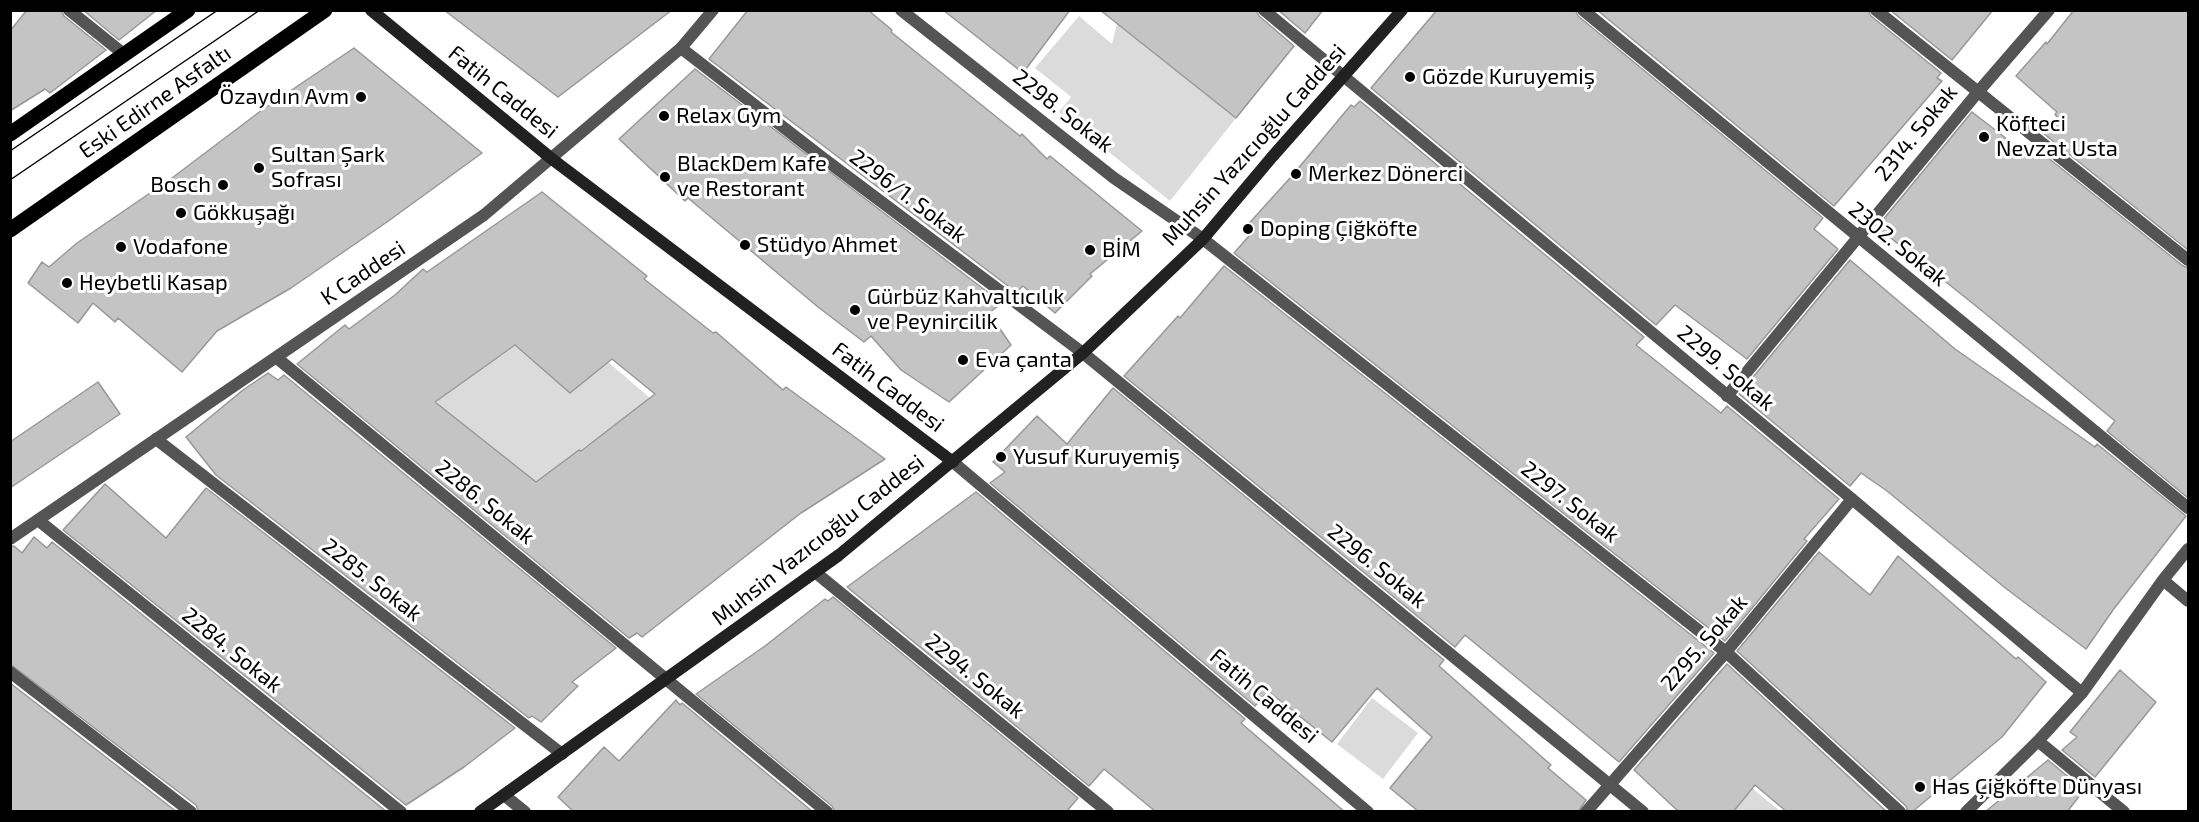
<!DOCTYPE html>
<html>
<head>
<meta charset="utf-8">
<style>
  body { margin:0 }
  #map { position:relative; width:2199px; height:822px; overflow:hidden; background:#fff; font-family:"Exo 2",sans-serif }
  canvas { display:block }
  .frame { position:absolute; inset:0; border:12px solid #000; pointer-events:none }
</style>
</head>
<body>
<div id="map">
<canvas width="2199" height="822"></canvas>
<div class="frame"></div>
</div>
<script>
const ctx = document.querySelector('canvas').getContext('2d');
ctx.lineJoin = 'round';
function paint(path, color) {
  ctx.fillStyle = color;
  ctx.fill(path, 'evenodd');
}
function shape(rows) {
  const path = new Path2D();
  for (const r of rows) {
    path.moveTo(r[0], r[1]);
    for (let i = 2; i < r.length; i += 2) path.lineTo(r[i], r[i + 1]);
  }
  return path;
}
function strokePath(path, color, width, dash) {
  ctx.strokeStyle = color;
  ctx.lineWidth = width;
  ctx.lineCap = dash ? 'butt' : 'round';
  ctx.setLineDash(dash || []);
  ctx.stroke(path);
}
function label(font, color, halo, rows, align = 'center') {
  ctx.font = font + ' "Exo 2",sans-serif';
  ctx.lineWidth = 6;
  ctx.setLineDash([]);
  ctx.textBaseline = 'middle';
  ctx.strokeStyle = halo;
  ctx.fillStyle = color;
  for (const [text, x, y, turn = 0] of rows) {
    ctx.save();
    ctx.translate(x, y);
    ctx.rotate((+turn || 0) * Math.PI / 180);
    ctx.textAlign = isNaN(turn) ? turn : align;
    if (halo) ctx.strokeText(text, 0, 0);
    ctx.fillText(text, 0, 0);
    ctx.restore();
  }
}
paint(shape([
  [1079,16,1112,44,1117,24,1236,118,1170,201,1059,112,1071,97,1035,68],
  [515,346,570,393,608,362,651,399,535,483,441,408,436,401],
  [1372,698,1418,733,1383,779,1337,744],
  [1752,788,1780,811,1733,812]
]), '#dbdbdb');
const building = shape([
  [27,10,61,10,64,16,106,50,50,93,45,89,10,111,10,31,27,10],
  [83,10,157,10,119,40,83,10],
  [444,10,672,10,558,97,444,10],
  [748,10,868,10,892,30,891,32,1020,136,1022,134,1047,159,1050,156,1142,231,1090,274,1092,276,1055,313,1023,286,1016,292,709,59,748,10],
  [943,10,1070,10,1023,73,943,10],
  [1100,10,1256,10,1259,16,1294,46,1236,118,1100,10],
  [1278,10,1323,10,1305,33,1278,10],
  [1437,10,1575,10,1578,16,1823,218,1814,229,1838,249,1747,359,1675,305,1656,325,1371,88,1437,10],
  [1597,10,1868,10,1871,16,1941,73,1937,78,1942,81,1834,206,1597,10],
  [1890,10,1993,10,1952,60,1890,10],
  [2074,10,2188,10,2188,250,2043,133,2057,117,2055,114,2057,112,2016,76,2046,42,2047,44,2074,10],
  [354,48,482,153,387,222,291,288,217,331,182,372,118,318,115,322,93,303,78,323,28,283,42,262,49,267,77,243,172,178,262,110,354,48],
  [695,69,1002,303,989,313,1011,345,949,402,901,370,871,336,864,342,818,307,688,198,685,201,619,139,695,69],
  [1360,101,1644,337,1636,345,1721,413,1727,406,1839,499,1804,539,1807,541,1725,641,1234,253,1249,236,1243,230,1291,177,1351,105,1354,107,1360,101],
  [1972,112,2025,153,2032,145,2183,266,2188,268,2188,498,2107,431,2115,421,1981,310,1877,227,1972,112],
  [542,192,647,276,644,279,713,333,716,332,783,390,786,387,885,459,801,513,642,637,637,633,629,638,297,364,345,325,349,329,395,295,423,269,427,272,542,192],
  [515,345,570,393,612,359,655,394,581,451,579,450,536,482,435,402,515,345],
  [1850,260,1955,349,2095,447,2097,444,2186,516,2113,610,2086,649,2004,587,1887,491,1861,473,1850,486,1739,394,1850,260],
  [1224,266,1714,653,1619,762,1465,635,1455,647,1124,376,1178,316,1180,318,1224,266],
  [268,373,278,380,284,375,616,648,572,682,578,686,541,722,532,716,529,718,216,475,186,437,243,390,268,373],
  [98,382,120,414,10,488,10,442,98,382],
  [1113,388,1444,660,1439,666,1551,765,1548,768,1586,800,1578,812,1419,812,1390,788,1432,737,1377,688,1332,742,1268,691,1255,706,990,483,1005,472,993,462,1037,416,1067,444,1113,388],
  [105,484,166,538,206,488,515,728,464,767,406,805,63,530,105,484],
  [976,492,1245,719,1241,723,1345,812,1156,812,1104,769,1089,786,847,587,976,492],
  [34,537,47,548,52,542,387,812,199,812,196,805,10,664,10,547,14,546,22,553,34,537],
  [1819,552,1870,595,1898,556,2016,659,2018,657,2046,682,2002,737,1912,812,1908,812,1906,806,1737,651,1819,552],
  [833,597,1078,798,1066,812,835,812,832,806,696,694,765,646,825,599,828,601,833,597],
  [1727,664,1887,812,1787,812,1755,785,1733,812,1679,812,1634,770,1727,664],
  [2120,670,2156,702,2095,777,2062,750,2077,737,2070,732,2120,670],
  [10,683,177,812,10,812,10,683],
  [676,700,680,705,682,703,813,812,574,812,558,797,604,747,619,761,676,700],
  [2048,760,2084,790,2067,812,1985,812,2048,760]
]);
paint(building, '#c4c4c4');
strokePath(building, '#989898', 1.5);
strokePath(shape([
  [69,10,125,55],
  [901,10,1114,178,1203,239,1726,652,1900,812],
  [1264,10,1852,499,2082,693],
  [1583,10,2188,508],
  [1876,10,2188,260],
  [681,48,823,158,1083,353,1643,812],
  [277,358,827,812],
  [1727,396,1978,92,2049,10],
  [156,439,562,754],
  [953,462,1368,812],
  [38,520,401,812],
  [815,572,1108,812],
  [2163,580,2188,601],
  [10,672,191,812],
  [2038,741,2124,812],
  [504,795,525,812],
  [1586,812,1726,652,1852,499],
  [1966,812,2038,741,2082,693,2163,580,2188,549]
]), '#545454', 12);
strokePath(shape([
  [10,539,484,215,681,48,713,10]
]), '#545454', 12);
strokePath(shape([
  [371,10,552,159,953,462],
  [480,812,839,555,1083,353,1203,239,1272,157,1402,10]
]), '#212121', 12);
strokePath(shape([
  [10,134,188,10],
  [10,230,325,10]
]), '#000', 15);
strokePath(shape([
  [10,151,218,10],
  [10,180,260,10]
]), '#000', 1.5);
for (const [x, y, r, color] of [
  [1410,77,6,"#000"],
  [361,97,6,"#000"],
  [664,116,6,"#000"],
  [1984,137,6,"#000"],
  [259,168,6,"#000"],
  [1296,174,6,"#000"],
  [665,177,6,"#000"],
  [223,185,6,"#000"],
  [181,213,6,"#000"],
  [1248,229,6,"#000"],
  [745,245,6,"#000"],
  [121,247,6,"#000"],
  [1090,250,6,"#000"],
  [67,283,6,"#000"],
  [855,310,6,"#000"],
  [963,360,6,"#000"],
  [1001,457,6,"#000"],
  [1920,787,6,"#000"]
]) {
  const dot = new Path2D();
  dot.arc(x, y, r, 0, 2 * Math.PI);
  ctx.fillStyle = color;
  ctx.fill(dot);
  strokePath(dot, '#fff', 2);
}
label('22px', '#000', '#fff', [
  ["Gözde Kuruyemiş",1422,77],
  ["Özaydın Avm",349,97,"right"],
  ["Relax Gym",676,116],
  ["Köfteci",1996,124],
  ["Nevzat Usta",1996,149],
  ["Sultan Şark",271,155],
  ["Sofrası",271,180],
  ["BlackDem Kafe",677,164],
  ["ve Restorant",677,189],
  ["Merkez Dönerci",1308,174],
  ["Bosch",211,185,"right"],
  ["Gökkuşağı",193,213],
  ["Doping Çiğköfte",1260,229],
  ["Stüdyo Ahmet",757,245],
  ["Vodafone",133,247],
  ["BİM",1102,250],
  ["Heybetli Kasap",79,283],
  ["Gürbüz Kahvaltıcılık",867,297],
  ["ve Peynircilik",867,322],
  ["Eva çanta",975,360],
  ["Yusuf Kuruyemiş",1013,457],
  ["Has Çiğköfte Dünyası",1932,787]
], 'left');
label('22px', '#000', '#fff', [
  ["Fatih Caddesi",503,92,39],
  ["Eski Edirne Asfaltı",155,102,-35],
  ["2298. Sokak",1063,111,38],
  ["2314. Sokak",1916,133,-51],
  ["Muhsin Yazıcıoğlu Caddesi",1254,145,-48],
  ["2296/1. Sokak",908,196,37],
  ["2302. Sokak",1898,244,39],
  ["K Caddesi",363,273,-34],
  ["2299. Sokak",1726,368,40],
  ["Fatih Caddesi",888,387,37],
  ["2286. Sokak",485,502,39],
  ["2297. Sokak",1570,502,38],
  ["Muhsin Yazıcıoğlu Caddesi",818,540,-38],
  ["2296. Sokak",1377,566,39],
  ["2285. Sokak",372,580,38],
  ["2295. Sokak",1704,643,-49],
  ["2284. Sokak",232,650,39],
  ["2294. Sokak",975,676,39],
  ["Fatih Caddesi",1264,696,40]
]);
</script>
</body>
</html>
